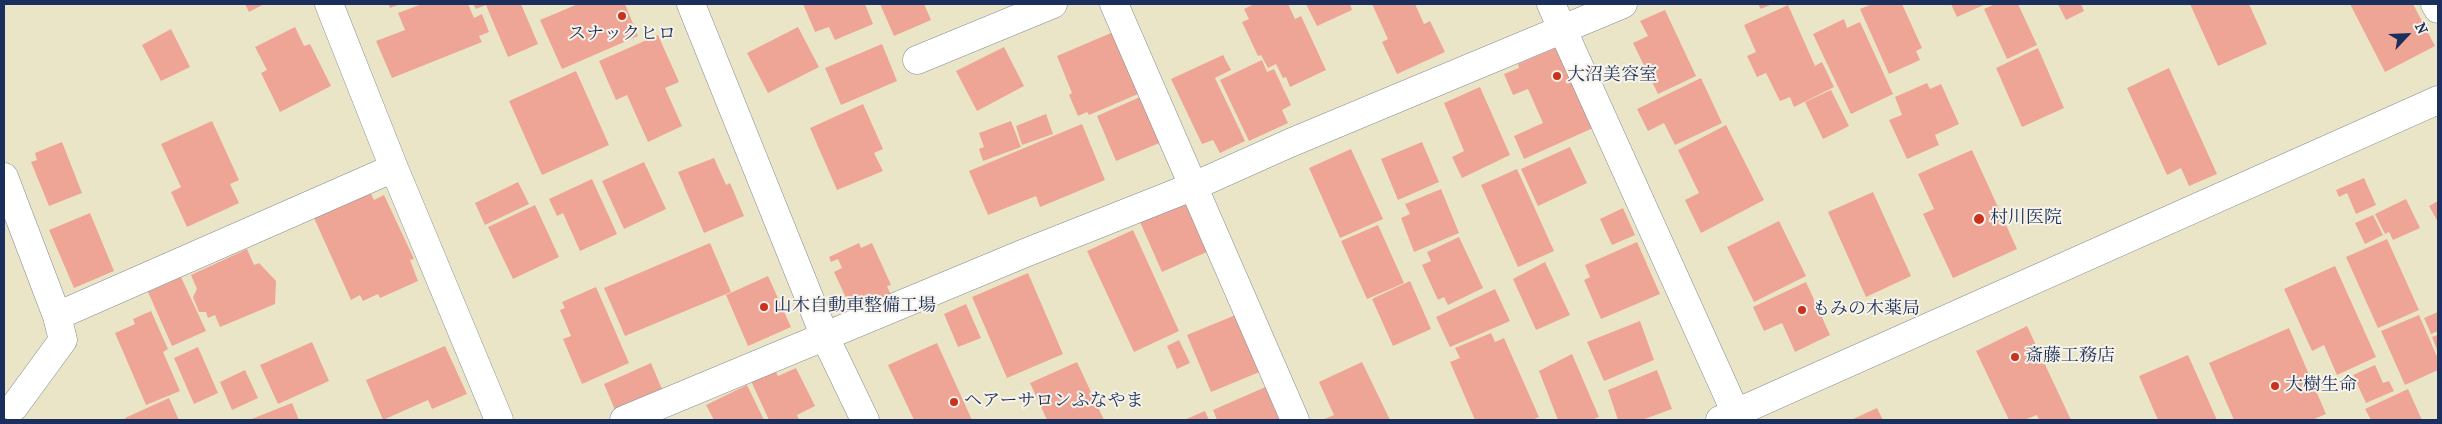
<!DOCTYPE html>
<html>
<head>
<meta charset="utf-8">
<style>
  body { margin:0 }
  #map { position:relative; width:2442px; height:424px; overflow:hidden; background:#ebe5c7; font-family:"IM FELL French Canon",serif }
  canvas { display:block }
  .frame { position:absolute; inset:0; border:5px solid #1b2f5e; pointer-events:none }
  .north { position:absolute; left:2382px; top:10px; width:50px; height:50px; -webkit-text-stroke:4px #f7f3e8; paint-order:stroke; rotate:65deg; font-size:14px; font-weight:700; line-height:20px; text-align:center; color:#1b2f5e }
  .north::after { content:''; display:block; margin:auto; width:18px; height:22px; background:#1b2f5e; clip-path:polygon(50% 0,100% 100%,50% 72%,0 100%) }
</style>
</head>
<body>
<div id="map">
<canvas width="2442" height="424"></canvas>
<div class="frame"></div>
<div class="north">N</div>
</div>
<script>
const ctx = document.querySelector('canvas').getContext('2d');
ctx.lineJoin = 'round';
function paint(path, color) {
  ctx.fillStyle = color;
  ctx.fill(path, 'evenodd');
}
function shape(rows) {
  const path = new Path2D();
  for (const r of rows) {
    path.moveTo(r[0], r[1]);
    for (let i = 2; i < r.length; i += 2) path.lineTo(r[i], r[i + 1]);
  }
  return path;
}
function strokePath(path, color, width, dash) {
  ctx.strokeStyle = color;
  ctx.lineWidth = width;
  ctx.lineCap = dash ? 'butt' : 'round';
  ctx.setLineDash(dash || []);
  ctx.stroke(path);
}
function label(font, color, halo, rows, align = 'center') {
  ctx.font = font + ' "IM FELL French Canon","Noto Serif JP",serif';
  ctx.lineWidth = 4;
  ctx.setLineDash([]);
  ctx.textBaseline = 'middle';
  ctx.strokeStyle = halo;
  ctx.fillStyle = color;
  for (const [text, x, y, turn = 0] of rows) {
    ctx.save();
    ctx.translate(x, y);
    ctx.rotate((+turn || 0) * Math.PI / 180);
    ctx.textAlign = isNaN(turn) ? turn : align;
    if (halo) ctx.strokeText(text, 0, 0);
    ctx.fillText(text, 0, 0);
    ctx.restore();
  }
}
paint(shape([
  [245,4,264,4,249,12],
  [389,4,400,4,390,8],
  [422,4,468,4,474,18,482,14,489,32,479,36,482,42,392,78,376,41,405,30,398,13],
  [473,4,521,4,538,44,508,57,486,5,476,9],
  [578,4,625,4,638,36,562,69,540,20],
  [803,4,865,4,873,24,835,40,829,27,815,32],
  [880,4,924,4,931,20,894,36],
  [1254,4,1288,4,1295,19,1301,16,1326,70,1290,87,1286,77,1283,78,1276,64,1268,68,1261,55,1258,56,1242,22,1249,19,1244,9],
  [1306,4,1350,4,1352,10,1317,26],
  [1372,4,1415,4,1424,24,1430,21,1445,52,1397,74,1382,42,1388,39],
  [1758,4,1772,4,1761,9],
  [1872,4,1902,4,1922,48,1916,51,1920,60,1889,74,1860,9],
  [1951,4,1986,4,1957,17],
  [1995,4,2018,4,2037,45,2007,59,1984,9],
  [2058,4,2081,4,2084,11,2066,20],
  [2190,4,2249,4,2267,44,2218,66],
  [2350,4,2413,4,2435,46,2385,72],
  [1788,5,1815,66,1822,62,1834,87,1794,107,1790,97,1780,101,1766,73,1757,77,1747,56,1756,52,1744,25],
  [1665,10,1696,76,1658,94,1633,43,1648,36,1640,21],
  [1844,19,1847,28,1860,22,1893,94,1851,114,1813,34],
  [295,27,304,46,310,44,331,86,280,112,261,73,267,70,255,47],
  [798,27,819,67,768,93,747,53],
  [171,29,190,67,161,81,142,45],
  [1118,30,1145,91,1089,115,1087,112,1078,116,1069,95,1072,93,1057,56],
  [658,35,679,82,665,88,682,126,648,142,627,95,616,100,599,61],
  [882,44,897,81,841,105,825,68],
  [1004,47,1024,86,977,111,956,71],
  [1558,47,1593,128,1524,159,1514,136,1543,123,1528,89,1513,95,1504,74,1519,68,1518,64],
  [2038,48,2064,108,2022,127,1996,68],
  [1223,55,1231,70,1215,78,1245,141,1220,153,1213,140,1202,144,1171,79],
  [1262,60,1267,72,1274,69,1291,105,1282,110,1288,123,1249,141,1220,80],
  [2169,68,2217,174,2189,186,2181,168,2167,175,2127,88],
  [576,71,609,145,542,175,509,101],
  [1701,78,1722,123,1675,145,1664,123,1648,131,1637,109],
  [1927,83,1930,89,1941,84,1959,124,1935,135,1939,145,1907,159,1889,120,1902,115,1895,97],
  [1480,87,1510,155,1462,178,1452,157,1464,151,1444,103],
  [1831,90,1849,126,1823,139,1805,102],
  [1149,93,1169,139,1116,161,1097,116],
  [863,104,883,149,874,153,883,171,837,190,810,128],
  [1046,114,1053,134,1022,145,1016,126],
  [212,121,239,180,230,184,239,203,187,227,171,192,181,187,161,144],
  [1011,121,1021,147,983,161,979,149,984,147,979,133],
  [1082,124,1105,180,1040,207,1036,196,988,215,969,171],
  [1726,125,1764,200,1701,233,1685,200,1699,193,1678,150],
  [62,142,82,193,49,206,31,162,37,160,35,153],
  [1422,142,1439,182,1398,200,1381,159],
  [1570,147,1587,183,1538,206,1521,169],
  [1351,149,1383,219,1340,238,1309,168],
  [1972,150,2017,249,1953,278,1923,214,1934,209,1918,174],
  [714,158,726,185,730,183,744,216,704,233,678,172],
  [644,162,666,209,624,229,602,181],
  [1517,169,1554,251,1518,267,1481,185],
  [2364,178,2376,205,2356,214,2347,193,2339,197,2336,190],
  [592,179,617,234,580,251,563,213,557,216,549,199],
  [518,182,529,204,485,225,475,203],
  [1441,189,1459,233,1414,252,1401,218,1410,214,1405,204],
  [370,192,374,200,384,195,414,259,410,260,418,281,380,298,378,294,363,301,360,295,351,300,314,218],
  [1873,192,1911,276,1866,297,1828,212],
  [2406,199,2420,228,2393,240,2389,232,2385,234,2375,214],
  [1187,201,1209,251,1162,272,1140,222],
  [2438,201,2438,222,2429,206],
  [535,205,559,257,513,279,488,227],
  [1623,208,1635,235,1612,245,1600,219],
  [90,213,114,271,74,288,49,230],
  [2373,215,2383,235,2365,244,2355,223],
  [1779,221,1806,276,1754,302,1727,247],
  [1378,225,1404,283,1367,299,1341,241],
  [1133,230,1179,331,1134,352,1087,251],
  [1459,237,1483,288,1448,305,1444,297,1438,300,1422,265,1431,261,1427,252],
  [2387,239,2419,310,2378,328,2346,257],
  [1637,242,1660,294,1601,319,1584,280,1590,277,1585,265],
  [710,243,731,292,625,336,604,288],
  [859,243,861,248,872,243,891,285,887,286,891,295,859,310,856,302,852,303,850,298,847,300,834,272,842,268,838,259,831,262,829,257],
  [247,249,254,265,259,263,276,281,275,304,220,327,215,315,208,318,206,312,199,312,193,297,197,289,191,275],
  [1545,262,1570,315,1536,330,1513,279],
  [2335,266,2376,357,2337,375,2324,345,2312,351,2284,289],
  [1028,273,1063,354,1007,378,972,297],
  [768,276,791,327,748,346,726,295],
  [181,277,206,331,172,346,148,292],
  [1410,281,1431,329,1393,346,1372,299],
  [1806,282,1830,335,1795,352,1782,323,1764,331,1753,307],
  [596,287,629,363,582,384,563,339,571,336,560,310,565,308,562,302],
  [1495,289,1510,321,1450,347,1436,317],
  [966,304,981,338,958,347,944,314],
  [151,311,168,349,163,352,180,391,146,405,115,333,135,324,133,319],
  [2438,312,2438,331,2431,334,2424,318],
  [1238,314,1262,371,1211,392,1187,335],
  [2419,315,2438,359,2438,370,2405,385,2381,331],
  [1640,321,1654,360,1604,381,1587,342],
  [2027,326,2071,420,2039,420,2037,415,2024,420,2009,420,1976,351],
  [2289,328,2326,414,2312,420,2234,420,2209,363],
  [1491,333,1495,342,1504,338,1539,417,1532,420,1475,420,1450,362,1460,358,1455,348],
  [2438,335,2438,352,2432,337],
  [1179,340,1190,363,1177,369,1167,346],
  [312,342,329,381,278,404,260,365],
  [937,343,972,420,914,420,888,365],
  [445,346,467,394,432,409,428,400,383,420,366,380],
  [198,347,218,393,194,404,174,358],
  [1572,354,1599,417,1591,420,1558,420,1539,371],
  [2188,355,2217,420,2158,420,2139,376],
  [1077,362,1104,420,1047,420,1030,383],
  [1362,362,1390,420,1322,420,1334,415,1319,382],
  [651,363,662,389,615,410,604,384],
  [2375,365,2383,383,2389,381,2394,391,2366,403,2353,375],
  [796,368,815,406,797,415,799,420,769,420,751,381,775,370,778,376],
  [245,370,258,398,232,410,220,382],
  [1657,370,1672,409,1642,420,1618,420,1608,390],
  [747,385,764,420,714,420,706,405],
  [1270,385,1285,420,1217,420,1213,410],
  [2408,389,2422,420,2371,420,2365,409],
  [169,398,179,420,126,420,125,418],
  [292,403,299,420,249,420],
  [1877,408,1883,420,1851,420],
  [1205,411,1209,420,1184,420]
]), '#efa596');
const minor = shape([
  [329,4,394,168,499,420],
  [691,4,825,337,865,420],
  [1114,4,1295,420],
  [1551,4,1739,420],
  [2435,4,2438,9],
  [917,60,1053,4],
  [4,177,57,316,63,340,14,407],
  [57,316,394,168],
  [624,420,1025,253,1194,186,1290,143,1623,4],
  [1720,420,2438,100]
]);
strokePath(minor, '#838a92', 29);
strokePath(minor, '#fff', 28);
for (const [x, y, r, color] of [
  [622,16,5,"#c8321e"],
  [1557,76,5,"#c8321e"],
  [1979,219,6,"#c8321e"],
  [764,307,5,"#c8321e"],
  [1802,310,5,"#c8321e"],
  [2015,357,5,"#c8321e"],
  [2275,386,5,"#c8321e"],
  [954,402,5,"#c8321e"]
]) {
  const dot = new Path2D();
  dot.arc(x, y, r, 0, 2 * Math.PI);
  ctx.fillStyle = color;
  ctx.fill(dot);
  strokePath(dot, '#f7f3e8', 2);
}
label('18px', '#1b2f5e', '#f7f3e8', [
  ["スナックヒロ",622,35,"center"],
  ["大沼美容室",1567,76],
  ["村川医院",1990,219],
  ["山木自動車整備工場",774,307],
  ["もみの木薬局",1812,310],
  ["斎藤工務店",2025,357],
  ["大樹生命",2285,386],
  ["ヘアーサロンふなやま",964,402]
], 'left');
</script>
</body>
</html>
